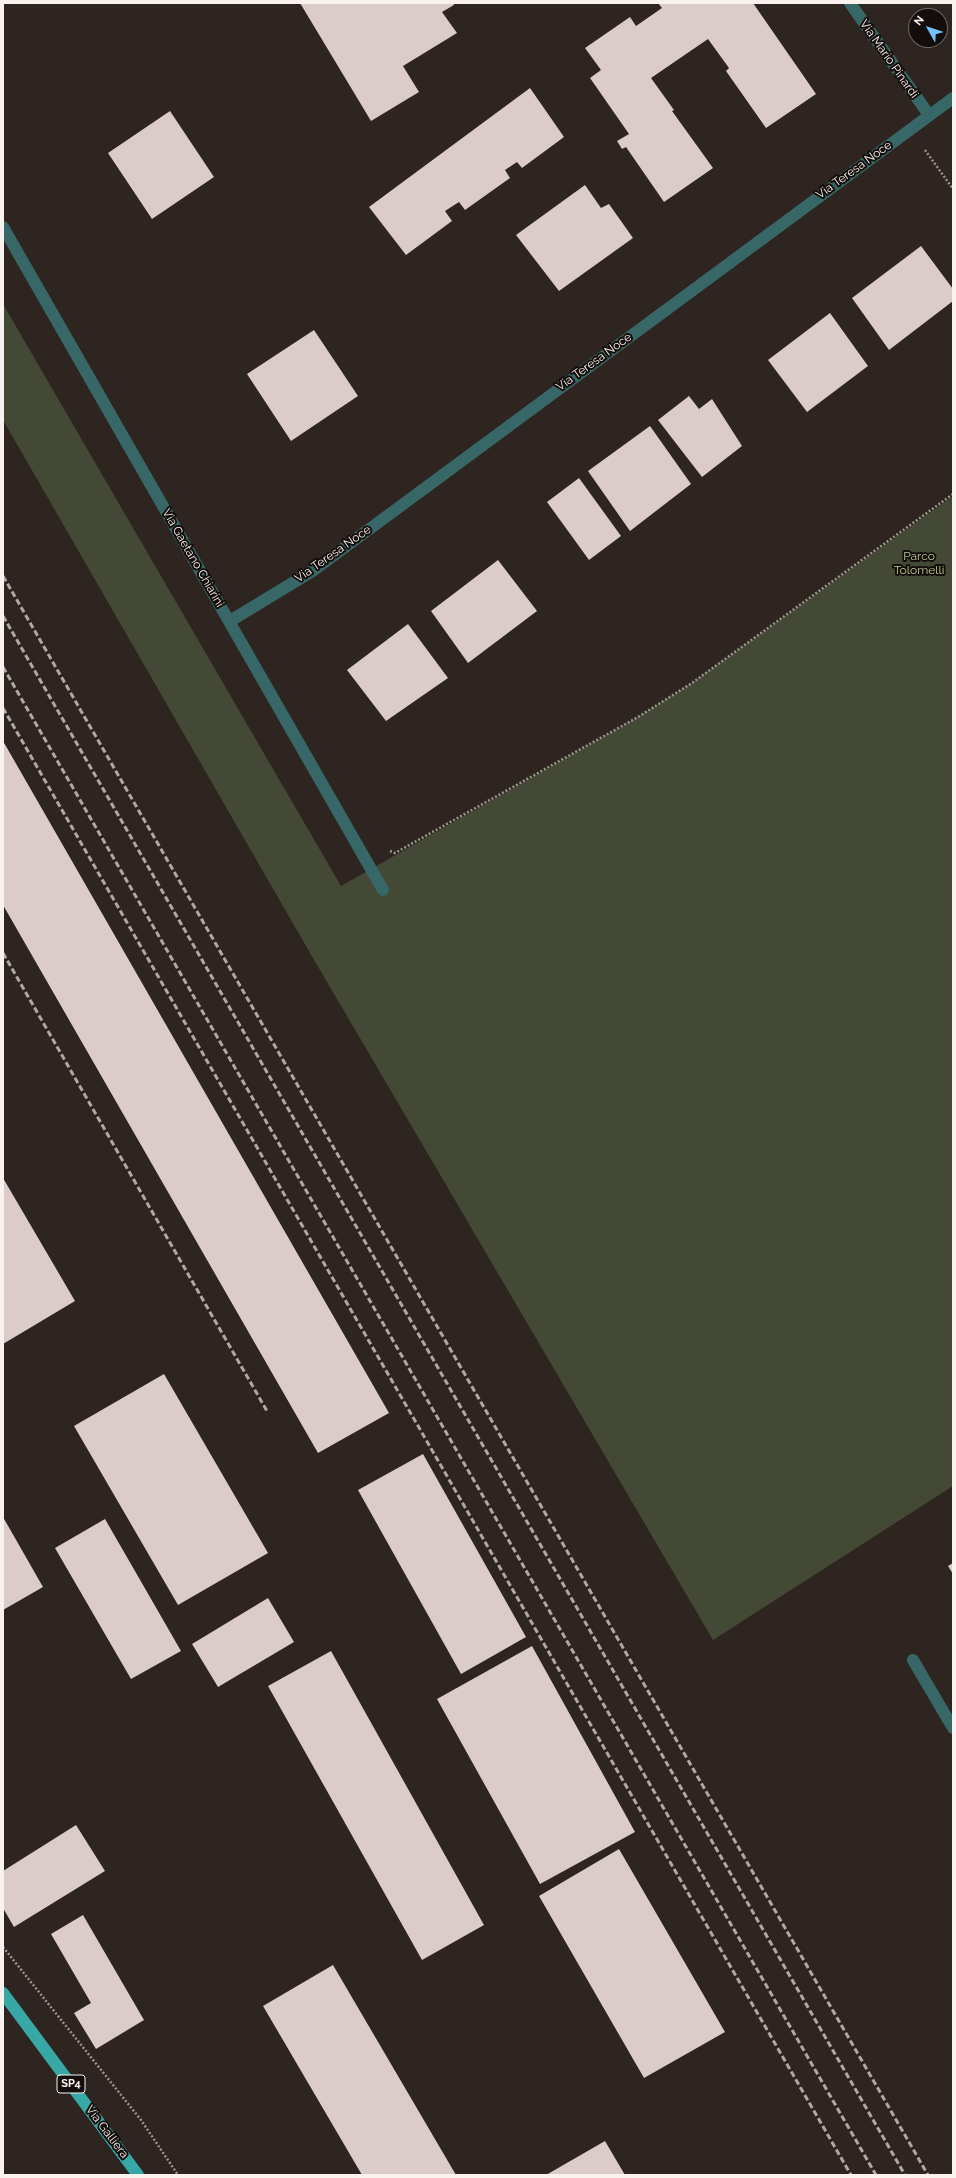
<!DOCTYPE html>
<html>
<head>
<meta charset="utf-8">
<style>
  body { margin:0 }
  #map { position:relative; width:956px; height:2178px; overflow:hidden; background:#2e2420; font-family:Raleway,sans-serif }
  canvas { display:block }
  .frame { position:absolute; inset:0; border:4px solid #faf2ef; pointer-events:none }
  .north { position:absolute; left:908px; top:8px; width:40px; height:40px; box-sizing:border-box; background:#130e0c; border:1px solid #6f6967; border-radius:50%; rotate:309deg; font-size:11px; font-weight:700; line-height:16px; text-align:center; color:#faf2ef }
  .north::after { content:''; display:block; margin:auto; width:14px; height:18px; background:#75c0f6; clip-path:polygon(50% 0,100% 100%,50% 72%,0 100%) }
</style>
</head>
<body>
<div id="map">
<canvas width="956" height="2178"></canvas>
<div class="frame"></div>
<div class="north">N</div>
</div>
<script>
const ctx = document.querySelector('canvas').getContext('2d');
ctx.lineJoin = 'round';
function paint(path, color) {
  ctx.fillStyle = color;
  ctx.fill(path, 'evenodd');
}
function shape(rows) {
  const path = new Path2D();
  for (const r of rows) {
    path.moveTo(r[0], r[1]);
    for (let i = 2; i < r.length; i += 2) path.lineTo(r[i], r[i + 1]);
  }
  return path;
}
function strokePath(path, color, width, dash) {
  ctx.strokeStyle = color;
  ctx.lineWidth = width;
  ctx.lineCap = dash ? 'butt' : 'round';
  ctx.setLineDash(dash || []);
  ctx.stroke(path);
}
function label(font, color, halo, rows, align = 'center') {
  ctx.font = font + ' Raleway,sans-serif';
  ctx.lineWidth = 4;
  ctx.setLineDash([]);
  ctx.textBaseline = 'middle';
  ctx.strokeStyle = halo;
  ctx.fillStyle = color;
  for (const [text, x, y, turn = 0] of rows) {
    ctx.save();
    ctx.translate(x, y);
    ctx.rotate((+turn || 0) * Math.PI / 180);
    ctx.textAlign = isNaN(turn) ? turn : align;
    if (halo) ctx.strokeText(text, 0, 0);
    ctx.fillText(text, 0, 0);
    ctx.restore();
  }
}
paint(shape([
  [3,304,341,886,638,717,692,683,953,496,953,1486,713,1640,310,953,3,420]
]), '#434934');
paint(shape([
  [300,3,453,3,454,5,442,12,457,33,403,66,419,92,371,121],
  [658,3,753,3,816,94,766,128,726,71,729,68,708,39,651,78,674,110,672,111,713,168,664,202,626,147,622,149,617,141,629,134,590,78,601,70,585,48,630,17,636,26,662,8],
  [530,88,564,137,522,168,517,162,505,170,510,178,465,210,459,202,445,211,452,221,406,255,369,207],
  [170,111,214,177,152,219,108,153],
  [585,185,601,208,609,204,633,238,559,291,516,235],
  [921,246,953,289,953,301,889,350,852,298],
  [830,313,868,366,807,412,768,360],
  [314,330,358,396,291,441,247,374],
  [689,396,699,409,712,399,742,446,702,477,658,420],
  [650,426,691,484,630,531,588,471],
  [579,478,621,536,589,560,547,502],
  [498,560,537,611,468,663,431,611],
  [408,624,448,678,386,721,347,670],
  [3,741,389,1413,318,1453,3,905],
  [3,1178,75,1301,3,1344],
  [164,1374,268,1553,178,1605,74,1426],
  [423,1454,526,1637,461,1674,358,1490],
  [3,1517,43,1587,3,1610],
  [105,1519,181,1651,131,1679,55,1548],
  [953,1563,953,1574,948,1566],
  [268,1598,294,1642,218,1687,192,1644],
  [532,1646,635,1832,540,1884,437,1699],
  [331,1651,484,1925,422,1960,268,1686],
  [76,1825,105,1871,14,1927,3,1908,3,1871],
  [619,1849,725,2032,644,2078,539,1896],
  [83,1915,144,2020,96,2049,74,2013,91,2003,51,1934],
  [333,1965,456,2175,362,2175,263,2006],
  [605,2141,625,2175,546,2175]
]), '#dbcbca');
strokePath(shape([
  [925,150,953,189],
  [390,851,395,853,638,717,692,683,953,494],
  [3,1947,141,2120,178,2175]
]), '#9d9491', 2.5, [2, 2]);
strokePath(shape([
  [850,3,929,115],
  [3,227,383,890],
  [230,621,314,570,953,98],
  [913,1660,953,1728]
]), '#376766', 12);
strokePath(shape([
  [3,1993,138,2175]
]), '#37a8a6', 12);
strokePath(shape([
  [3,576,928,2175],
  [3,616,905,2175],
  [3,667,876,2175],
  [3,708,851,2175],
  [3,953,267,1411]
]), '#b0a8a4', 3, [6, 3]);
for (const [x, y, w] of [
  [71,2084,28]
]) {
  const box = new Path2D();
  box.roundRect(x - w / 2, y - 9, w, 18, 3);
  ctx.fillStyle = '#130e0c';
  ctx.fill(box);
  strokePath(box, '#faf2ef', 1);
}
label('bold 11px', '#faf2ef', null, [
  ["SP4",71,2084]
]);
label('12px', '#faf2ef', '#130e0c', [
  ["Via Mario Pinardi",889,59,55],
  ["Via Teresa Noce",854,170,-36],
  ["Via Teresa Noce",594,362,-36],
  ["Via Teresa Noce",333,554,-35],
  ["Via Gaetano Chiarini",193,558,60],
  ["Via Galliera",107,2132,53]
]);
label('12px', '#bcce8e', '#130e0c', [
  ["Parco",919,556],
  ["Tolomelli",919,570]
]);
</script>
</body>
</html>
